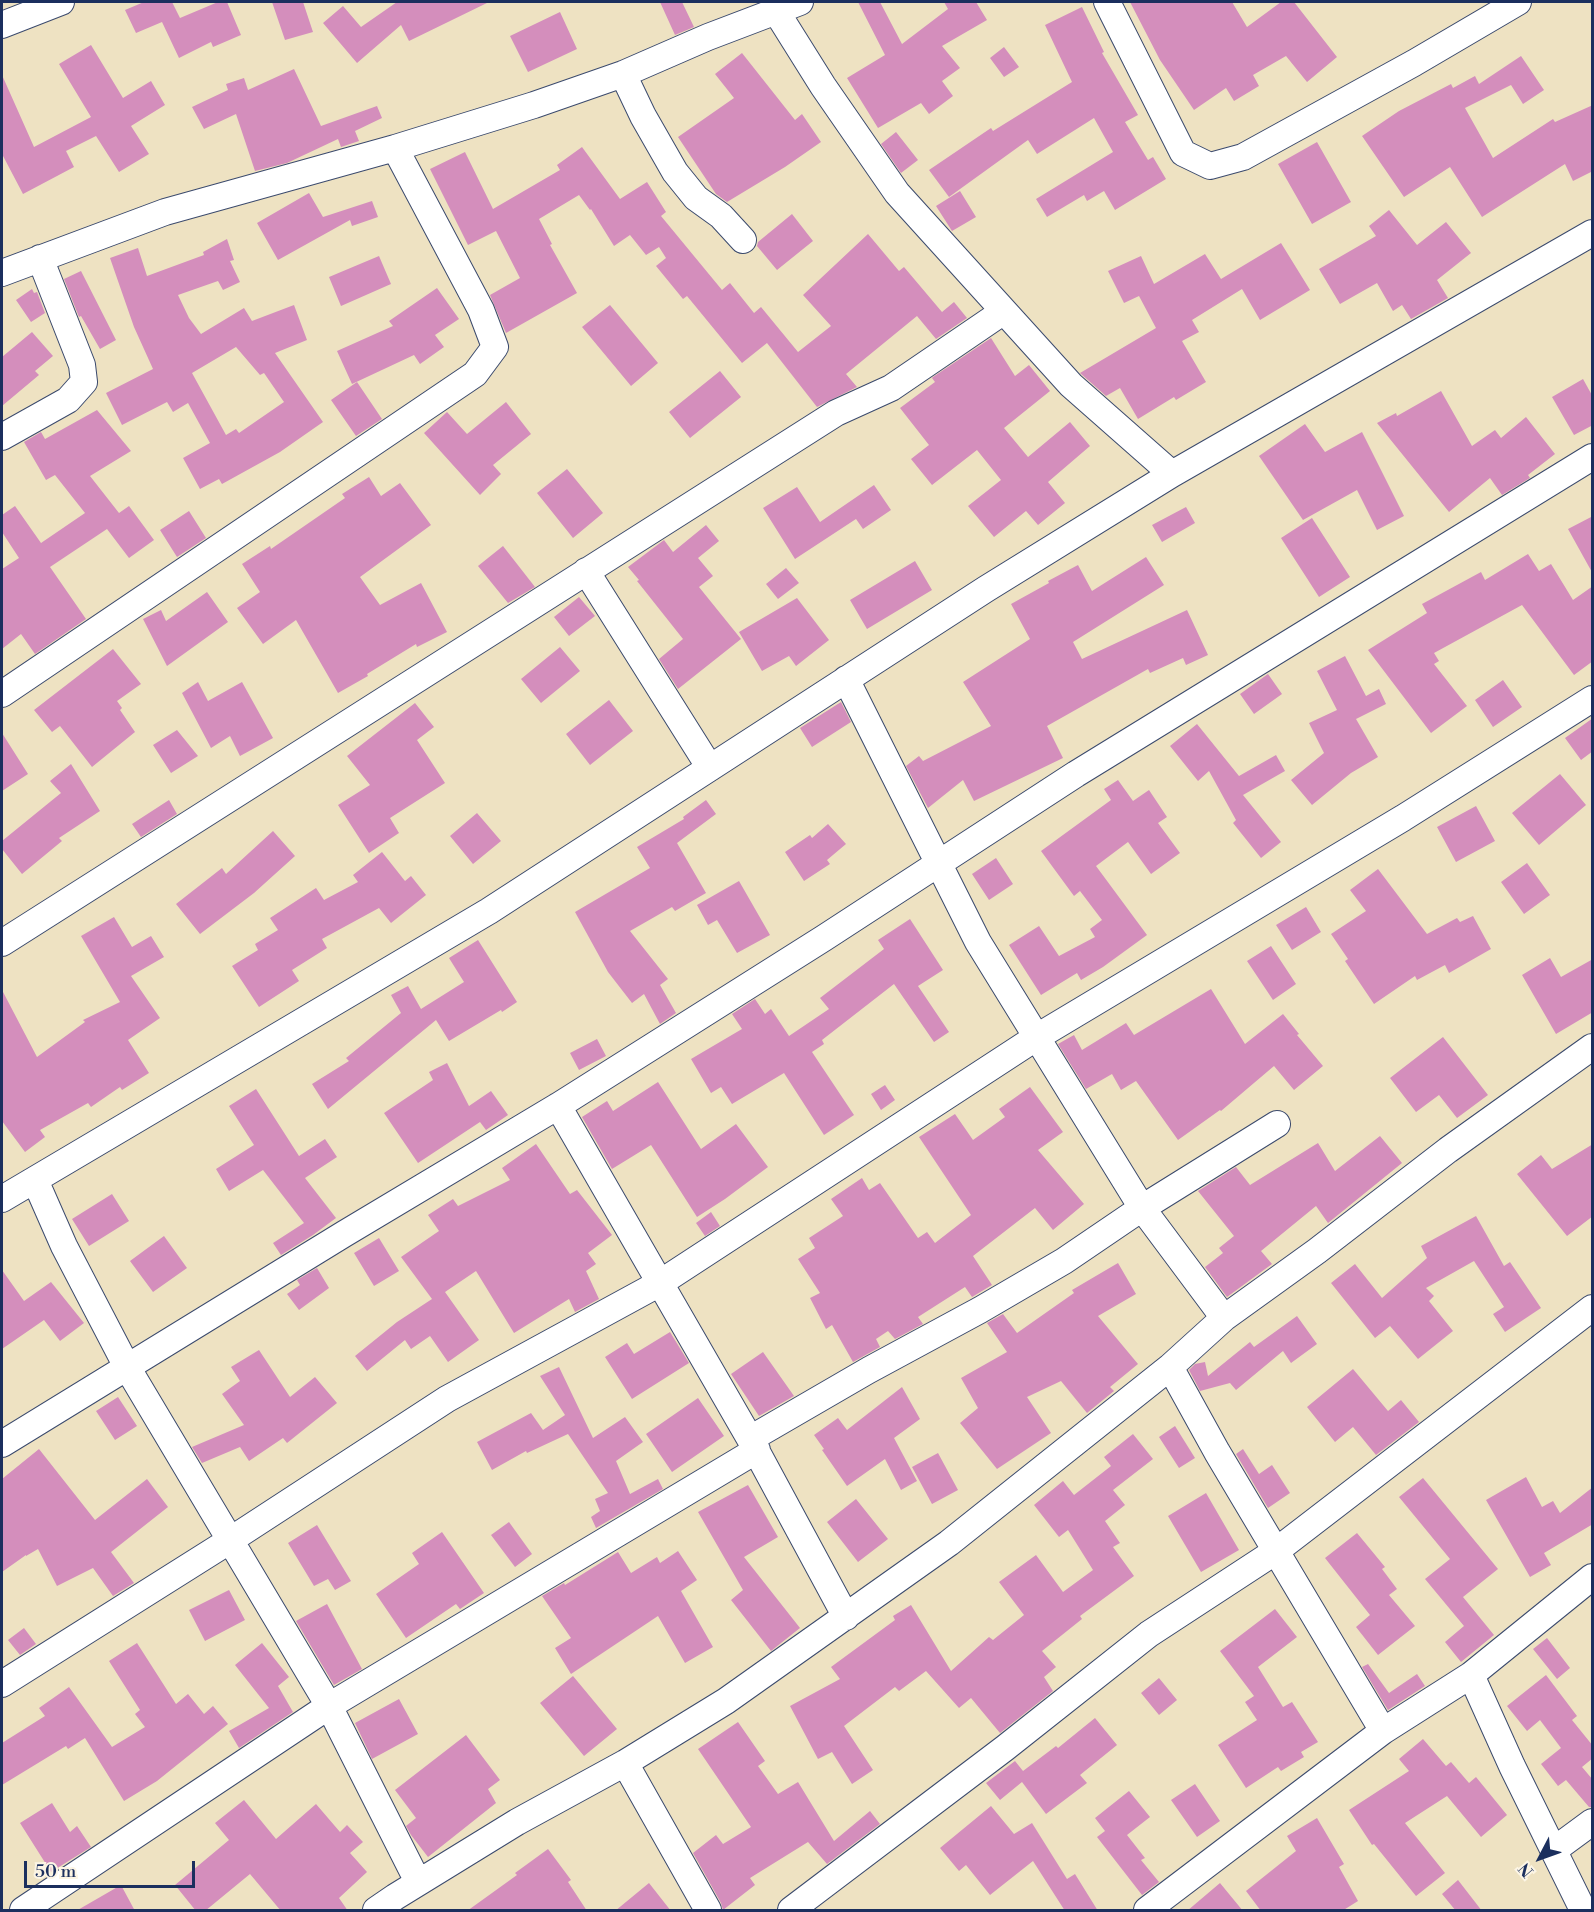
<!DOCTYPE html>
<html>
<head>
<meta charset="utf-8">
<style>
  body { margin:0 }
  #map { position:relative; width:1594px; height:1912px; overflow:hidden; background:#eee2c2; font-family:"Libre Bodoni",serif }
  canvas { display:block }
  .frame { position:absolute; inset:0; border:3px solid #1b2f5e; pointer-events:none }
  .north { position:absolute; left:1510px; top:1828px; width:60px; height:60px; -webkit-text-stroke:4px #fcf5e5; paint-order:stroke; rotate:229deg; font-size:16px; font-weight:700; line-height:24px; text-align:center; color:#1b2f5e }
  .north::after { content:''; display:block; margin:auto; width:21px; height:27px; background:#1b2f5e; clip-path:polygon(50% 0,100% 100%,50% 72%,0 100%) }
  .scale { position:absolute; left:24px; top:1861px; width:171px; height:27px; box-sizing:border-box; border:3px solid #1b2f5e; border-top:0; padding-left:8px; font-size:18px; line-height:21px; white-space:nowrap; color:#1b2f5e; -webkit-text-stroke:4px #fcf5e5; paint-order:stroke }
</style>
</head>
<body>
<div id="map">
<canvas width="1594" height="1912"></canvas>
<div class="frame"></div>
<div class="north">N</div>
<div class="scale">50 m</div>
</div>
<script>
const ctx = document.querySelector('canvas').getContext('2d');
ctx.lineJoin = 'round';
function paint(path, color) {
  ctx.fillStyle = color;
  ctx.fill(path, 'evenodd');
}
function shape(rows) {
  const path = new Path2D();
  for (const r of rows) {
    path.moveTo(r[0], r[1]);
    for (let i = 2; i < r.length; i += 2) path.lineTo(r[i], r[i + 1]);
  }
  return path;
}
function strokePath(path, color, width, dash) {
  ctx.strokeStyle = color;
  ctx.lineWidth = width;
  ctx.lineCap = dash ? 'butt' : 'round';
  ctx.setLineDash(dash || []);
  ctx.stroke(path);
}
paint(shape([
  [144,2,172,2,180,18,218,2,227,2,241,35,213,47,211,42,179,58,162,22,136,33,125,10],
  [272,2,303,2,313,32,285,40],
  [397,2,489,2,409,41,401,25,357,63,323,23,343,6,361,27],
  [660,2,682,2,694,27,675,35],
  [858,2,880,2,902,44,948,9,944,2,976,2,987,20,942,46,960,68,942,81,953,96,929,114,921,103,878,128,847,78,885,55],
  [1130,2,1232,2,1247,27,1281,2,1294,2,1337,57,1307,82,1286,56,1253,75,1259,86,1234,101,1226,88,1194,110,1160,60],
  [1082,7,1104,52,1102,53,1138,115,1125,122,1148,160,1153,157,1166,179,1115,210,1104,191,1087,201,1084,195,1047,217,1036,199,1113,152,1094,118,1037,154,1028,140,949,197,929,170,991,128,993,131,1072,82,1045,25],
  [560,12,577,49,528,72,510,36],
  [91,45,123,98,151,81,165,105,131,126,149,154,119,172,96,136,66,151,74,167,23,194,2,154,2,75,34,147,91,117,59,64],
  [1004,47,1019,67,1004,77,990,58],
  [742,53,795,120,802,114,821,142,785,167,727,202,716,194,678,137,734,98,715,74],
  [1521,56,1544,90,1523,104,1511,85,1465,108,1493,158,1553,119,1555,122,1593,105,1593,171,1573,181,1565,164,1482,217,1450,167,1404,197,1362,136,1399,111,1451,84,1453,88,1475,76,1479,84],
  [294,69,321,126,377,106,382,118,355,131,359,141,341,147,338,139,287,163,255,171,236,114,204,129,192,107,228,90,226,84,244,78,248,90],
  [896,132,918,160,901,173,881,144],
  [1317,142,1351,202,1312,224,1278,164],
  [582,147,620,199,647,182,666,212,661,216,722,290,730,283,754,313,761,307,798,352,831,326,803,295,868,234,899,271,904,267,942,312,954,302,967,318,936,339,917,316,846,374,857,387,817,407,767,343,742,363,687,296,683,299,656,266,666,258,659,247,646,255,630,235,614,246,591,209,590,210,579,195,539,219,552,244,550,245,577,293,506,333,490,295,520,278,496,231,468,245,430,169,465,152,493,209,560,170,557,165],
  [960,191,976,217,952,231,936,206],
  [309,193,323,217,372,201,378,217,352,226,350,220,278,260,257,223],
  [1389,210,1417,245,1446,222,1471,253,1437,280,1448,298,1411,319,1402,305,1393,311,1377,283,1340,304,1319,269,1376,236,1369,226],
  [792,214,813,241,777,270,757,246,758,242],
  [227,239,234,260,230,261,240,282,223,290,218,281,178,295,189,318,201,334,244,308,252,321,294,305,307,340,275,353,323,422,280,452,222,484,219,479,200,489,183,458,210,443,188,403,173,412,167,402,122,425,106,393,153,369,134,327,110,258,138,248,147,276,204,255,203,252],
  [236,347,260,375,264,373,284,402,239,433,236,429,226,435,192,373],
  [1281,243,1310,290,1260,320,1242,289,1192,320,1199,332,1182,341,1206,382,1176,400,1174,397,1138,419,1120,388,1106,396,1080,373,1156,328,1139,296,1124,303,1108,271,1141,256,1154,284,1205,254,1221,279],
  [379,256,391,284,341,306,329,277],
  [81,271,116,340,100,349,81,316,79,317,64,279],
  [437,288,459,319,435,335,444,347,420,364,414,355,352,384,337,351,393,326,389,321],
  [32,289,34,293,37,292,45,313,31,322,16,300],
  [610,305,658,363,631,386,582,327],
  [32,332,53,356,35,371,39,375,2,406,2,357],
  [991,338,1015,376,1029,365,1050,391,1004,428,1028,457,1070,422,1090,446,1048,482,1065,503,1038,525,1026,511,994,537,968,506,1001,480,977,450,932,485,911,459,929,445,900,408,935,382,932,378,933,377],
  [720,371,741,397,690,438,669,412],
  [1583,379,1593,397,1593,425,1574,435,1552,397],
  [357,382,382,419,356,436,331,400],
  [1441,391,1472,446,1495,430,1501,438,1526,417,1555,454,1528,475,1530,478,1502,495,1490,478,1449,512,1377,423,1396,413,1397,416],
  [506,402,531,434,493,465,501,474,480,495,424,433,447,412,467,434],
  [97,410,131,451,90,476,119,513,129,506,154,540,129,558,107,529,50,567,86,619,35,654,21,634,2,649,2,569,19,558,2,532,2,515,15,506,41,543,85,513,55,475,46,480,24,442,41,432,45,439],
  [1305,424,1325,452,1362,432,1404,516,1377,530,1357,490,1303,520,1259,456],
  [567,469,603,513,573,538,537,493],
  [369,477,381,496,400,483,431,525,360,577,380,605,421,583,447,632,417,647,416,644,367,674,368,676,338,693,296,620,263,644,237,608,260,592,242,564,270,546,271,549,345,498,342,494],
  [874,485,891,510,863,529,856,519,795,559,763,508,797,487,820,522],
  [1186,507,1195,523,1162,542,1152,525],
  [189,511,206,538,177,557,160,530],
  [1593,516,1593,574,1568,529],
  [1312,518,1350,577,1319,597,1281,538],
  [706,525,719,541,698,558,713,576,699,587,741,639,678,689,659,659,683,639,637,581,639,580,628,567,664,540,673,552],
  [503,546,535,587,508,603,478,566],
  [1528,554,1539,571,1551,564,1573,600,1593,586,1593,661,1574,675,1522,605,1434,653,1439,661,1434,664,1467,706,1431,733,1368,650,1427,613,1422,604,1481,572,1485,580],
  [1146,557,1164,585,1073,642,1082,659,1187,610,1208,655,1186,665,1183,658,1150,673,1148,669,1047,726,1063,758,974,801,963,780,928,808,906,766,919,756,923,761,991,726,963,682,1030,639,1011,604,1049,583,1048,581,1078,565,1092,591],
  [915,561,932,590,867,629,850,600],
  [786,568,799,583,778,599,766,584],
  [207,592,228,622,167,666,143,619,161,610,166,621],
  [579,597,595,616,569,636,554,617],
  [797,598,829,640,796,666,789,656,762,671,739,632],
  [560,647,580,671,541,703,521,679],
  [113,649,141,684,117,701,122,708,120,710,135,732,92,767,60,726,52,732,34,710],
  [1345,656,1366,696,1379,689,1386,704,1356,719,1378,757,1351,773,1312,805,1291,780,1324,753,1309,723,1337,710,1317,671],
  [1268,674,1282,694,1254,714,1240,694],
  [1503,680,1522,707,1493,727,1475,700],
  [198,682,208,701,242,682,273,738,240,756,230,736,211,748,182,693],
  [609,700,633,731,590,765,566,734],
  [841,702,851,722,812,747,800,728],
  [415,703,434,727,417,740,445,783,390,818,399,833,369,853,338,805,370,785,347,756],
  [1593,718,1593,751,1581,760,1565,738],
  [1197,724,1239,776,1276,755,1285,771,1243,795,1281,842,1261,858,1233,823,1236,820,1209,771,1198,781,1170,746],
  [177,730,198,756,171,773,153,745],
  [2,733,28,774,2,791],
  [71,764,100,811,59,838,62,841,22,874,2,849,2,841,61,793,50,781],
  [1560,774,1586,805,1539,845,1512,813],
  [1118,780,1133,801,1149,790,1167,817,1158,823,1180,853,1151,874,1128,842,1096,866,1147,935,1103,967,1081,980,1077,973,1041,995,1009,945,1039,926,1059,956,1095,937,1090,929,1102,920,1080,891,1074,896,1041,851,1111,800,1104,789],
  [169,800,177,814,141,837,132,824],
  [706,800,716,814,677,843,706,893,675,911,672,907,630,931,668,979,660,985,676,1013,660,1024,644,994,632,1003,608,972,575,912,650,868,637,847,684,819,683,817],
  [1476,806,1495,841,1456,862,1437,827],
  [477,813,501,841,473,864,450,836],
  [828,824,846,844,827,860,830,864,804,881,785,852,810,835,812,838],
  [273,831,295,856,254,893,200,934,176,904,222,868,226,874],
  [382,852,405,881,411,876,426,895,391,923,379,908,322,939,327,948,292,970,299,981,259,1007,232,966,258,950,255,944,278,930,270,918,316,888,324,900,358,882,353,875],
  [996,858,1013,884,989,900,972,874],
  [1527,863,1550,895,1524,914,1501,882],
  [1378,869,1427,934,1457,918,1460,922,1473,916,1491,949,1449,973,1445,965,1417,980,1415,976,1374,1004,1345,961,1348,959,1331,934,1366,911,1350,890],
  [739,881,770,935,737,953,717,920,708,925,697,905],
  [1306,907,1321,932,1292,950,1276,925],
  [114,917,132,947,151,936,164,957,131,976,160,1018,128,1040,149,1073,122,1090,120,1087,91,1107,88,1103,40,1130,45,1137,25,1152,2,1121,2,990,37,1057,85,1022,83,1020,120,1002,81,936],
  [910,919,943,970,918,986,949,1032,934,1042,894,984,822,1040,824,1044,812,1052,854,1115,824,1135,784,1073,732,1104,721,1087,711,1093,691,1059,742,1029,732,1014,755,999,765,1014,771,1009,789,1036,829,1009,820,998,884,949,878,940],
  [478,940,517,1002,502,1012,501,1010,449,1041,436,1020,328,1109,312,1084,349,1061,346,1058,401,1013,391,995,408,986,421,1009,464,982,449,958],
  [1271,946,1296,984,1273,1000,1247,961],
  [1550,958,1561,977,1593,959,1593,1012,1556,1034,1522,975],
  [1211,989,1245,1044,1283,1014,1299,1034,1297,1035,1323,1066,1294,1090,1274,1066,1221,1111,1220,1110,1178,1140,1136,1081,1121,1090,1112,1074,1086,1089,1058,1044,1074,1035,1082,1050,1126,1023,1134,1035],
  [1443,1037,1488,1095,1457,1118,1439,1095,1416,1112,1390,1078],
  [597,1039,606,1056,579,1070,570,1053],
  [447,1063,469,1106,491,1091,508,1115,486,1130,480,1122,418,1163,384,1113,433,1080,429,1072],
  [658,1082,701,1149,736,1124,768,1167,725,1199,697,1217,651,1145,612,1169,582,1117,607,1101,613,1111],
  [885,1085,895,1100,881,1110,871,1094],
  [1030,1087,1063,1132,1038,1150,1084,1204,1053,1230,1035,1208,973,1256,992,1285,972,1297,965,1287,918,1317,923,1324,895,1339,888,1331,876,1339,880,1347,853,1362,832,1325,826,1329,810,1298,820,1293,798,1259,815,1248,809,1238,843,1216,831,1199,862,1178,869,1190,880,1183,918,1238,927,1232,935,1243,971,1215,919,1137,955,1114,973,1140,1005,1117,999,1109],
  [256,1089,299,1156,325,1139,337,1157,305,1178,336,1218,313,1235,281,1255,273,1243,304,1223,263,1170,229,1191,216,1169,254,1145,229,1106],
  [1380,1136,1402,1163,1328,1223,1316,1206,1261,1251,1272,1264,1227,1297,1205,1267,1223,1253,1219,1248,1234,1236,1198,1191,1236,1167,1250,1185,1318,1143,1335,1171],
  [536,1144,570,1194,577,1190,612,1235,588,1253,596,1264,586,1271,599,1299,575,1312,569,1299,514,1333,476,1271,445,1292,479,1340,448,1362,430,1336,411,1349,405,1340,367,1371,355,1356,397,1322,432,1299,401,1257,439,1231,428,1215,453,1199,458,1206,510,1180,502,1168],
  [1593,1144,1593,1216,1567,1236,1517,1174,1541,1155,1552,1169],
  [112,1194,129,1221,89,1246,72,1219],
  [711,1212,720,1226,705,1236,696,1223],
  [1476,1216,1504,1266,1510,1262,1541,1308,1505,1332,1493,1314,1504,1307,1474,1261,1426,1288,1434,1296,1429,1301,1453,1331,1418,1359,1390,1326,1375,1338,1331,1283,1355,1264,1382,1298,1427,1258,1421,1246],
  [164,1236,187,1268,153,1292,130,1261],
  [379,1238,399,1271,374,1286,354,1253],
  [1118,1263,1136,1294,1098,1316,1138,1364,1110,1387,1114,1391,1087,1413,1061,1381,1027,1397,1051,1433,997,1469,960,1423,978,1408,961,1378,1007,1352,987,1323,1003,1314,1017,1333,1074,1293,1072,1290],
  [317,1268,329,1288,299,1310,287,1294,300,1285,297,1280],
  [2,1270,24,1301,51,1282,84,1323,60,1341,44,1320,2,1349],
  [1297,1316,1317,1344,1291,1363,1283,1351,1236,1390,1230,1383,1200,1391,1189,1370,1195,1364,1205,1362,1208,1376,1250,1342,1254,1347],
  [670,1332,689,1363,632,1399,605,1357,627,1343,634,1354],
  [259,1350,290,1397,315,1377,337,1403,287,1443,283,1438,249,1461,240,1447,202,1463,192,1447,244,1425,222,1394,240,1381,231,1367],
  [763,1352,794,1396,759,1416,731,1374],
  [559,1367,593,1438,625,1417,643,1442,616,1461,630,1494,658,1479,663,1489,596,1528,591,1517,600,1511,595,1499,608,1493,568,1434,527,1453,526,1451,492,1470,477,1442,531,1413,543,1430,565,1415,540,1376],
  [1353,1369,1388,1411,1401,1400,1419,1422,1376,1455,1353,1427,1335,1442,1307,1407],
  [902,1387,920,1419,894,1438,917,1481,901,1490,885,1459,847,1486,822,1450,824,1449,814,1435,838,1418,847,1430],
  [118,1397,137,1426,115,1440,96,1411],
  [698,1398,724,1436,672,1472,646,1434],
  [1175,1426,1195,1458,1179,1468,1159,1437],
  [1133,1434,1153,1459,1113,1490,1125,1505,1105,1521,1120,1543,1113,1547,1134,1576,1080,1616,1082,1619,1042,1651,1056,1667,1044,1677,1053,1691,1000,1733,971,1698,959,1708,926,1671,899,1691,895,1687,844,1726,873,1770,852,1784,832,1752,818,1759,790,1706,840,1679,831,1667,895,1620,893,1616,911,1605,951,1671,989,1637,993,1640,1024,1615,999,1582,1036,1555,1063,1592,1093,1570,1068,1530,1059,1537,1034,1505,1063,1481,1074,1495,1111,1466,1104,1457],
  [39,1449,95,1520,147,1479,168,1507,111,1552,134,1583,113,1596,93,1568,57,1586,38,1549,26,1556,26,1555,2,1572,2,1479],
  [1243,1449,1259,1474,1272,1465,1290,1493,1268,1508,1236,1454],
  [938,1453,958,1490,932,1504,912,1467],
  [1526,1477,1542,1507,1553,1501,1560,1513,1593,1487,1593,1524,1544,1553,1551,1565,1530,1577,1486,1500],
  [1423,1478,1498,1569,1463,1597,1494,1635,1461,1662,1445,1642,1464,1626,1425,1579,1450,1559,1399,1497],
  [748,1485,778,1537,744,1557,800,1628,771,1651,731,1600,743,1590,698,1512],
  [1206,1493,1239,1550,1201,1572,1168,1516],
  [856,1499,888,1539,858,1562,827,1522],
  [509,1522,532,1554,515,1567,491,1535],
  [317,1525,351,1581,335,1590,328,1579,314,1586,288,1543],
  [442,1532,484,1593,460,1609,456,1604,406,1638,376,1594,419,1564,412,1553],
  [1357,1533,1385,1567,1382,1569,1397,1589,1389,1595,1415,1626,1378,1655,1356,1627,1370,1615,1325,1558],
  [678,1551,697,1580,681,1591,713,1647,685,1663,658,1616,571,1674,555,1648,571,1638,542,1596,564,1583,565,1585,618,1552,631,1573,657,1557,660,1563],
  [229,1590,245,1620,205,1641,189,1610],
  [327,1604,362,1669,334,1685,296,1621],
  [1275,1609,1297,1637,1258,1667,1283,1707,1292,1702,1318,1742,1301,1752,1304,1757,1281,1771,1278,1767,1246,1788,1218,1745,1257,1720,1245,1702,1254,1696,1220,1651],
  [24,1628,36,1644,20,1655,8,1640],
  [1547,1638,1570,1668,1557,1679,1533,1649],
  [137,1643,176,1704,188,1694,204,1714,213,1706,228,1724,157,1781,124,1801,85,1738,68,1749,66,1746,2,1785,2,1743,45,1716,39,1708,69,1687,112,1747,145,1727,135,1714,140,1710,109,1661],
  [262,1643,289,1677,278,1686,293,1712,239,1748,229,1731,269,1708,235,1665],
  [1368,1664,1389,1693,1417,1674,1425,1686,1388,1710,1362,1667],
  [1546,1675,1577,1716,1572,1720,1593,1746,1593,1758,1582,1767,1593,1780,1593,1807,1589,1807,1566,1780,1558,1786,1541,1764,1561,1748,1540,1720,1527,1731,1507,1706],
  [573,1676,617,1729,584,1756,540,1703],
  [1159,1678,1177,1700,1159,1715,1141,1693],
  [399,1699,418,1734,372,1759,355,1723],
  [1095,1718,1117,1745,1080,1775,1087,1783,1046,1814,1022,1782,1000,1800,986,1783,1015,1761,1023,1771,1056,1746,1058,1748],
  [738,1722,765,1761,758,1766,778,1794,798,1782,834,1841,870,1811,880,1824,827,1864,808,1842,750,1878,755,1885,723,1910,721,1903,693,1853,716,1835,723,1844,751,1827,698,1749],
  [466,1735,500,1780,488,1789,496,1803,428,1857,411,1835,406,1826,416,1818,395,1790],
  [1423,1739,1446,1766,1451,1762,1469,1783,1476,1777,1507,1815,1481,1837,1447,1796,1405,1823,1445,1873,1416,1896,1374,1844,1372,1845,1349,1810,1409,1771,1399,1759],
  [1195,1784,1220,1821,1197,1837,1171,1800],
  [1129,1791,1150,1817,1127,1835,1145,1858,1141,1860,1159,1882,1142,1895,1097,1837,1105,1831,1095,1818],
  [244,1800,276,1839,316,1804,340,1832,347,1825,363,1842,350,1853,367,1872,339,1898,348,1911,281,1911,250,1874,205,1911,196,1911,175,1885,229,1840,215,1823],
  [52,1803,70,1832,77,1826,91,1847,51,1872,20,1823],
  [991,1806,1014,1834,1032,1823,1067,1879,1075,1874,1098,1911,1065,1911,1033,1861,990,1895,966,1865,959,1871,940,1848],
  [1317,1818,1344,1864,1339,1867,1358,1901,1342,1911,1261,1911,1246,1891,1296,1851,1287,1836],
  [548,1849,571,1880,568,1882,587,1911,467,1911,517,1875,515,1873],
  [1458,1880,1482,1911,1456,1911,1442,1894],
  [649,1883,671,1911,615,1911],
  [1220,1883,1243,1911,1187,1911],
  [121,1885,135,1911,76,1911]
]), '#d48ebc');
const minor = shape([
  [1107,2,1183,153,1210,166,1243,157,1414,63,1518,2],
  [776,11,823,86,897,193,1071,385,1172,474],
  [2,25,61,2],
  [623,74,643,116,675,172,696,198,721,216,743,240],
  [2,273,165,212,395,148,534,105,623,74,708,37,800,2],
  [2,437,68,400,84,382,82,365,40,258],
  [586,571,710,768],
  [846,679,978,942,1142,1208,1224,1318],
  [2,694,475,374,495,347,481,310,395,148],
  [2,943,836,413,891,388,1004,311],
  [558,1106,750,1439,846,1617],
  [35,1180,64,1246,127,1367,329,1706,418,1882],
  [2,1199,489,911,986,589,1172,474,1592,233],
  [750,1439,869,1370,980,1310,1064,1261,1142,1208,1277,1124],
  [2,1444,344,1234,558,1106,824,938,1076,774,1592,457],
  [1471,1675,1512,1766,1583,1910],
  [2,1684,229,1541,447,1399,660,1283,1037,1037,1403,818,1592,699],
  [1383,1731,1217,1452,1170,1367,1224,1318,1317,1251,1448,1150,1592,1047],
  [625,1763,708,1910],
  [1554,1850,1592,1822],
  [23,1910,329,1706,757,1450],
  [376,1910,395,1897,517,1822,625,1763,726,1701,949,1543,1170,1367],
  [791,1910,1005,1748,1149,1634,1276,1551,1592,1308],
  [1147,1910,1383,1731,1471,1675,1592,1577]
]);
strokePath(minor, '#3b4a6d', 28);
strokePath(minor, '#fff', 26);
</script>
</body>
</html>
